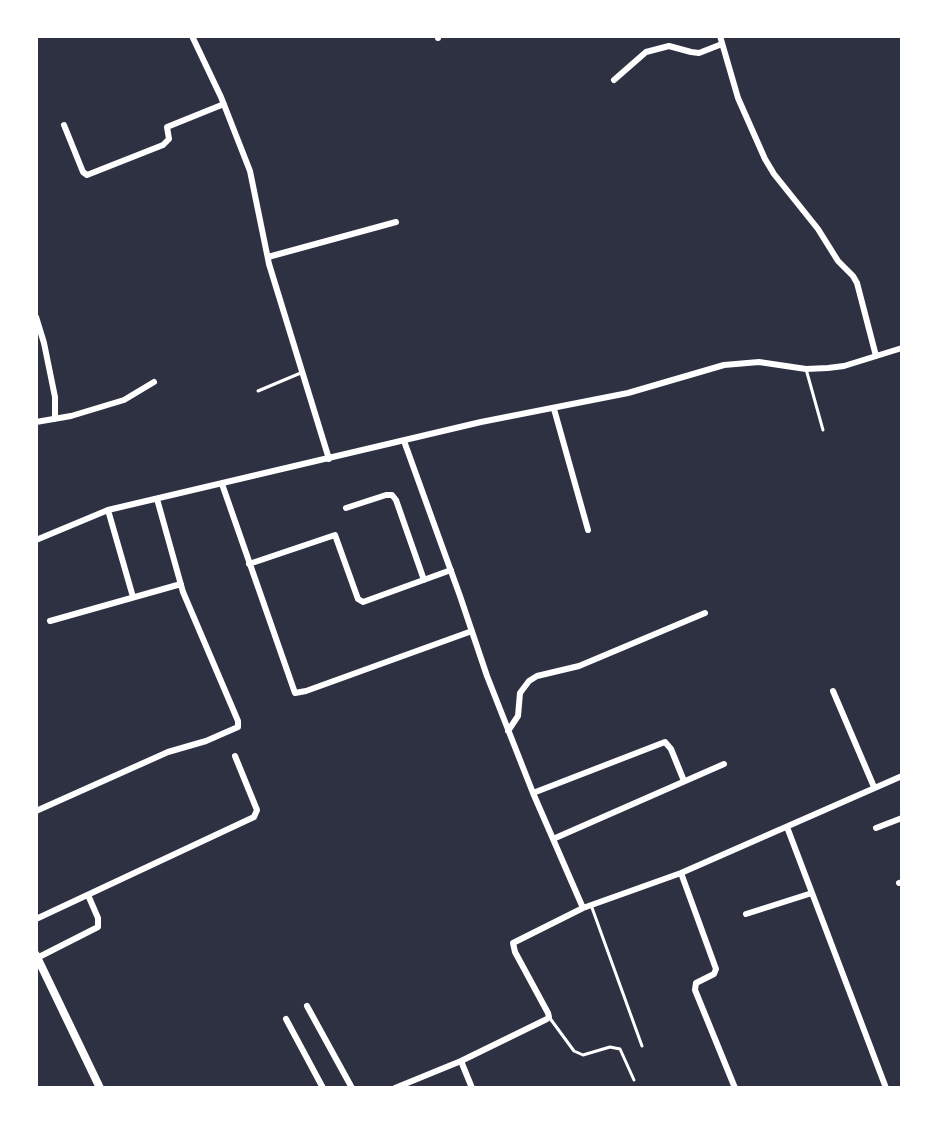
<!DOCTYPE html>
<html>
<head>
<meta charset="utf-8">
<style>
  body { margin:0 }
  #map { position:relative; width:938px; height:1124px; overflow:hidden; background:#2d3142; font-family:Montserrat,sans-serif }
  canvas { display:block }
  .frame { position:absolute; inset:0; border:38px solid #fff; pointer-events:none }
</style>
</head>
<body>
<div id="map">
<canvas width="938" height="1124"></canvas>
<div class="frame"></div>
</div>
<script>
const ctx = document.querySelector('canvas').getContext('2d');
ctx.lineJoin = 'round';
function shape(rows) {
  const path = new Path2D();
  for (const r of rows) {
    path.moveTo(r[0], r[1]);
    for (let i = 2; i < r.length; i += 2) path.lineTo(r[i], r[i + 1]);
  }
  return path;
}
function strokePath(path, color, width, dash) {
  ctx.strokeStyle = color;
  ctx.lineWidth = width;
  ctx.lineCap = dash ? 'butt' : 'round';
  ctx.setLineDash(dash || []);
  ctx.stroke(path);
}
strokePath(shape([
  [806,369,823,430],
  [258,391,303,372],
  [591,905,642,1046],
  [549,1017,574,1051,583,1055,610,1047,620,1049,634,1080]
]), '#fff', 3);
strokePath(shape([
  [192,36,221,97,250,171,269,264,329,459],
  [438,36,438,38],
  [720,36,738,98,765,159,774,174,818,229,838,261,853,276,857,283,876,356],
  [614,80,646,52,669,46,691,52,699,53,722,44],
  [64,125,83,172,87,175,163,145,169,139,167,127,224,104],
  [268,257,396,222],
  [36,317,44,343,55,397,55,419],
  [554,409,588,530],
  [36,422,71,416,124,400,154,382],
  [404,441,460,596,487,676,533,793,583,908,681,873,902,776],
  [222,484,295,693,306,691,472,631],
  [346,508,386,495,392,495,396,500,424,580],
  [108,510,133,597],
  [36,540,108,510,481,422,628,393,724,365,759,362,806,369,828,368,844,366,902,348],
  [249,564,335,535,358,599,363,602,451,570],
  [50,621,181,584],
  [833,691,874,787],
  [508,731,518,716,520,693,529,681,537,676,579,666,705,613],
  [533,793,665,742,671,749,684,781],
  [36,811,168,752,206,741,238,727,238,721,183,592,157,499],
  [787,827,886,1088],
  [876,828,902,818],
  [553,839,724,764],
  [681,873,716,969,714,974,696,983,695,990,735,1088],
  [899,883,902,882],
  [746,914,812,893],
  [36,919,254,817,257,810,235,756],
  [37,958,98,927,98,918,88,895],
  [307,1006,352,1088],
  [286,1019,323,1088],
  [461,1061,472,1088],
  [395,1088,461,1061,547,1019,549,1017,548,1013,515,952,513,943,583,908]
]), '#fff', 6);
strokePath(shape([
  [36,955,100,1088]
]), '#fff', 8);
</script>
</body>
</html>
